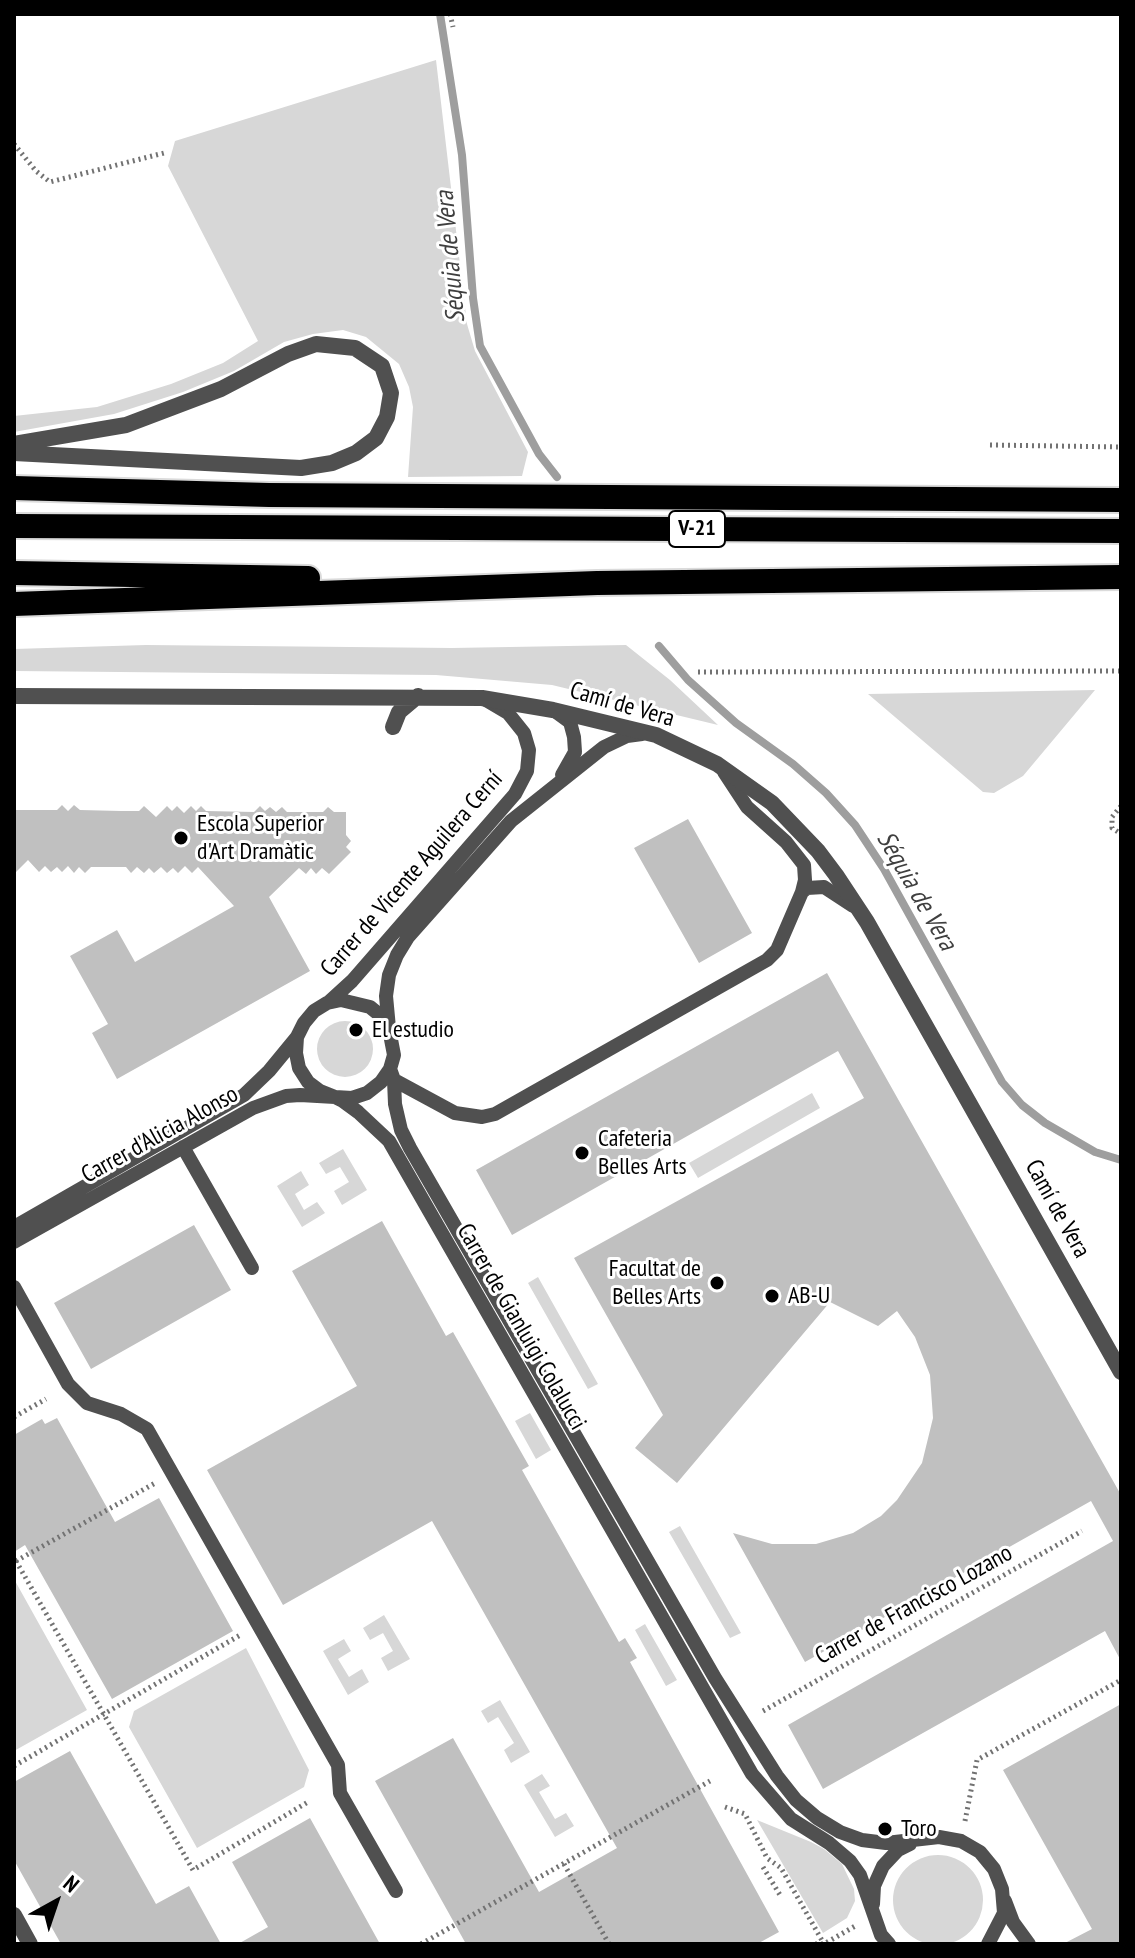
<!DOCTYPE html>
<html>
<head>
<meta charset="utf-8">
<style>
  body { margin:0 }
  #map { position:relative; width:1135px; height:1958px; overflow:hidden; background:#fff; font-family:"PT Sans Narrow",sans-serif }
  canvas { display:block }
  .frame { position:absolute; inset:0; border:16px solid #000; pointer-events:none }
  .north { position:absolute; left:16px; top:1862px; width:80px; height:80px; -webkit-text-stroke:6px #fff; paint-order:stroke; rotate:40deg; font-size:22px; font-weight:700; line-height:32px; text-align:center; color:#000 }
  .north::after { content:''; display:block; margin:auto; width:28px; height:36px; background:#000; clip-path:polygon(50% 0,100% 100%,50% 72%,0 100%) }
</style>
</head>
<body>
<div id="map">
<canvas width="1135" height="1958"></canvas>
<div class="frame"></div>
<div class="north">N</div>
</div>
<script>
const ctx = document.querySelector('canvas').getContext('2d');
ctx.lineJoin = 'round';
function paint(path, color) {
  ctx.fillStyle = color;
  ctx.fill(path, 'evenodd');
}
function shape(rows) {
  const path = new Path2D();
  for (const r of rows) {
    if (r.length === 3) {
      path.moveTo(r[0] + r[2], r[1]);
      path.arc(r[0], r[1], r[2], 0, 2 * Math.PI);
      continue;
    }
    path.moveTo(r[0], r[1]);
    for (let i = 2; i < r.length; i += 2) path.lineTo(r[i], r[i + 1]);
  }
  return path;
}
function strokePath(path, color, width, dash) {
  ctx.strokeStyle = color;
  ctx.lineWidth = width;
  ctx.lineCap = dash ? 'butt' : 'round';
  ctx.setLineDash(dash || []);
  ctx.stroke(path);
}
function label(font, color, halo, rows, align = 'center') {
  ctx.font = font + ' "PT Sans Narrow",sans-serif';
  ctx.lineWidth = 6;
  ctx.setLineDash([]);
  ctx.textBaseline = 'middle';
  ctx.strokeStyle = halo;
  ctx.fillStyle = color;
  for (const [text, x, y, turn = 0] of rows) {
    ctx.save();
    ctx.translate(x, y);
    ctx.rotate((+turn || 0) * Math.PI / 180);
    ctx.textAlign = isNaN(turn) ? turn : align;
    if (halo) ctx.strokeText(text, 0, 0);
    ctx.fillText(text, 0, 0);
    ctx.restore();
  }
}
paint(shape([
  [436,60,467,324,475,351,528,452,522,476,408,477,413,407,409,387,399,364,366,337,343,330,313,334,284,342,234,371,183,392,114,414,14,432,14,416,97,407,171,384,223,363,258,341,168,166,175,141],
  [146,645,452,648,626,645,670,680,718,725,552,685,436,675,14,671,14,649],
  [1095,690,1023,776,994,793,983,792,868,694],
  [345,1049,28],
  [812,1093,820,1108,698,1178,689,1163],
  [343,1149,367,1190,342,1205,334,1191,349,1182,340,1167,326,1174,319,1163],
  [301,1171,309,1185,295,1194,304,1210,317,1202,325,1213,302,1227,277,1186],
  [538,1277,598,1384,588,1389,528,1283],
  [530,1413,551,1450,536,1459,515,1421],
  [680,1526,741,1633,730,1638,669,1532],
  [14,1579,87,1710,14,1751],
  [384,1615,410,1659,388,1671,381,1658,393,1651,383,1633,370,1640,363,1628],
  [645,1624,677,1680,666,1686,635,1630],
  [344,1639,351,1651,338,1659,349,1677,362,1669,369,1682,348,1695,323,1651],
  [246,1648,309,1770,304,1787,197,1848,129,1727,134,1711],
  [500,1700,530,1752,511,1763,504,1750,514,1743,498,1717,488,1723,481,1711],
  [542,1774,550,1786,539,1792,555,1819,566,1813,574,1826,555,1837,524,1785],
  [757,1820,811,1842,824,1849,842,1864,854,1889,855,1901,847,1918,823,1933],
  [938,1900,45]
]), '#d7d7d7');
strokePath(shape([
  [440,14,462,155,473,298,480,346,539,454,557,477],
  [659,646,688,680,736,723,793,764,826,793,855,825,884,869,1002,1082,1022,1105,1045,1123,1095,1152,1121,1160]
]), '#9e9e9e', 8);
paint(shape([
  [62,805,68,811,74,805,80,810,121,811,139,811,144,806,156,817,167,806,172,811,177,806,184,813,191,806,196,811,201,806,206,811,254,812,260,806,265,811,270,807,276,812,282,807,287,812,323,812,328,807,334,812,346,812,346,835,351,841,346,847,351,852,329,874,322,868,316,874,311,868,306,874,299,868,269,897,310,971,117,1079,92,1033,108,1024,70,956,117,930,135,962,234,906,198,867,192,873,185,866,178,873,173,868,167,873,161,867,154,873,149,868,144,873,137,867,131,873,126,867,91,867,85,873,79,867,74,873,68,866,62,872,57,867,51,872,45,866,39,872,28,860,14,874,14,810,57,810],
  [688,819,752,933,699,963,634,848],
  [827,973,1121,1495,1121,1661,1105,1631,823,1789,788,1725,1113,1541,1091,1501,805,1662,733,1533,772,1544,816,1544,853,1533,881,1516,897,1500,922,1463,933,1418,930,1375,915,1337,897,1311,878,1326,830,1302,677,1483,635,1448,663,1415,574,1258,864,1098,838,1051,512,1235,476,1170],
  [382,1221,446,1336,453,1332,529,1466,522,1470,619,1642,625,1638,637,1658,630,1662,779,1932,757,1944,466,1944,375,1781,453,1738,539,1892,617,1848,432,1521,283,1605,207,1470,357,1386,292,1271],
  [194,1225,231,1290,91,1369,54,1303],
  [57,1418,115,1522,159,1498,233,1631,112,1699,25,1545,14,1552,14,1435,42,1419,45,1424],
  [1121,1704,1121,1944,1063,1944,1092,1929,1003,1770],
  [70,1751,156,1904,189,1886,221,1944,61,1944,14,1860,14,1782],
  [310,1818,380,1944,238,1944,268,1927,232,1862]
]), '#c0c0c0');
const motorway = shape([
  [14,488,269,495,1121,500],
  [14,526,1121,531],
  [14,573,308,578],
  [14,604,597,583,1121,577]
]);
strokePath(motorway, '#dbdbdb', 28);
strokePath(shape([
  [450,14,453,27],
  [14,144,36,171,50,182,164,153],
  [990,445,1121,447],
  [698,672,1121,671],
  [1121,806,1112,817,1112,828,1121,834],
  [14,1417,46,1399],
  [16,1561,193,1870,308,1802],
  [16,1561,157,1482],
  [763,1711,1082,1531],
  [14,1766,242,1634],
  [725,1807,745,1814,767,1858,781,1868,824,1944],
  [965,1821,977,1760,1121,1680],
  [564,1864,609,1944],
  [763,1867,780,1895],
  [421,1944,710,1781],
  [815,1944,824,1944,857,1925]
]), '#727272', 5, [2, 4]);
strokePath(shape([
  [555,711,570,722,574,737,575,752,562,775],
  [802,892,807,888,824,887,853,906],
  [329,1002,352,981,515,794,527,771,529,750,524,733,508,713,486,700],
  [389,1028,386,996,389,975,397,955,408,937,511,821,604,747,627,736,642,734],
  [390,1069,394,1080,395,1104,401,1130,410,1148,715,1678,777,1776,796,1800,817,1818,840,1832,862,1840,886,1843,939,1837,961,1841,980,1852,994,1869,1002,1889,1004,1913,988,1944],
  [394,1080,455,1113,482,1117,495,1114,767,960,777,950,802,892,805,880,804,865,786,842,747,807,724,772],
  [183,1147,252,1268],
  [14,1227,244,1095,269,1071,297,1037],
  [14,1242,253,1108,286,1096,300,1095,335,1097,352,1098,367,1093,381,1082,390,1069,394,1055,389,1029,381,1016,370,1007,341,1000,327,1003,314,1011,304,1023,297,1037,296,1053,299,1068,308,1082,320,1091,335,1097,343,1101,358,1112,389,1141,752,1774,791,1819,829,1843,850,1861,860,1875,881,1935,889,1944],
  [14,1287,68,1384,87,1403,121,1414,147,1429,338,1765,340,1793,396,1891],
  [1005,1901,1013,1922,1029,1944],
  [873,1904,874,1886,883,1866,898,1850,910,1844]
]), '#505050', 14);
strokePath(shape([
  [14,1915,30,1944]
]), '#505050', 16);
strokePath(shape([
  [14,444,126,425,221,389,288,354,316,344,355,348,382,366,391,393,387,417,376,438,356,453,332,463,301,468,14,453]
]), '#505050', 16);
strokePath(shape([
  [14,696,482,698,553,710,656,735,717,764,772,803,818,851,836,875,867,922,1121,1372],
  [393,727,399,712,418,696]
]), '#505050', 16);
strokePath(motorway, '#000', 24);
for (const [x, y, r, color] of [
  [181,838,8,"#000"],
  [356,1030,8,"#000"],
  [582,1153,8,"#000"],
  [717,1283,8,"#000"],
  [772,1296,8,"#000"],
  [885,1829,8,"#000"]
]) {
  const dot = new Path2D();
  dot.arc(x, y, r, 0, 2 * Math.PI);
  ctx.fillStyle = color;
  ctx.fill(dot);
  strokePath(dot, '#fff', 3);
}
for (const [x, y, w] of [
  [697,529,56]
]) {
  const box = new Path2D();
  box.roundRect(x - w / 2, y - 18, w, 36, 6);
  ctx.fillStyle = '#fff';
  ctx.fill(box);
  strokePath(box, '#000', 2);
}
label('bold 22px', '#000', null, [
  ["V-21",697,529]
]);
label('24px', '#000', '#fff', [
  ["Camí de Vera",622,705,16],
  ["Carrer de Vicente Aguilera Cerní",412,874,-49],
  ["Carrer d'Alicia Alonso",160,1135,-29],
  ["Camí de Vera",1057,1209,61],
  ["Carrer de Gianluigi Colalucci",521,1327,60],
  ["Carrer de Francisco Lozano",914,1605,-29]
]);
label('24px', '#000', '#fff', [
  ["Escola Superior",197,824],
  ["d'Art Dramàtic",197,852],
  ["El estudio",372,1030],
  ["Cafeteria",598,1139],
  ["Belles Arts",598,1167],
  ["Facultat de",701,1269,"right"],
  ["Belles Arts",701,1297,"right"],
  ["AB-U",788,1296],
  ["Toro",901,1829]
], 'left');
label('italic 26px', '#3f3f3f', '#fff', [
  ["Séquia de Vera",451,257,-95],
  ["Séquia de Vera",916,891,60]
]);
</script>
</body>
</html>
